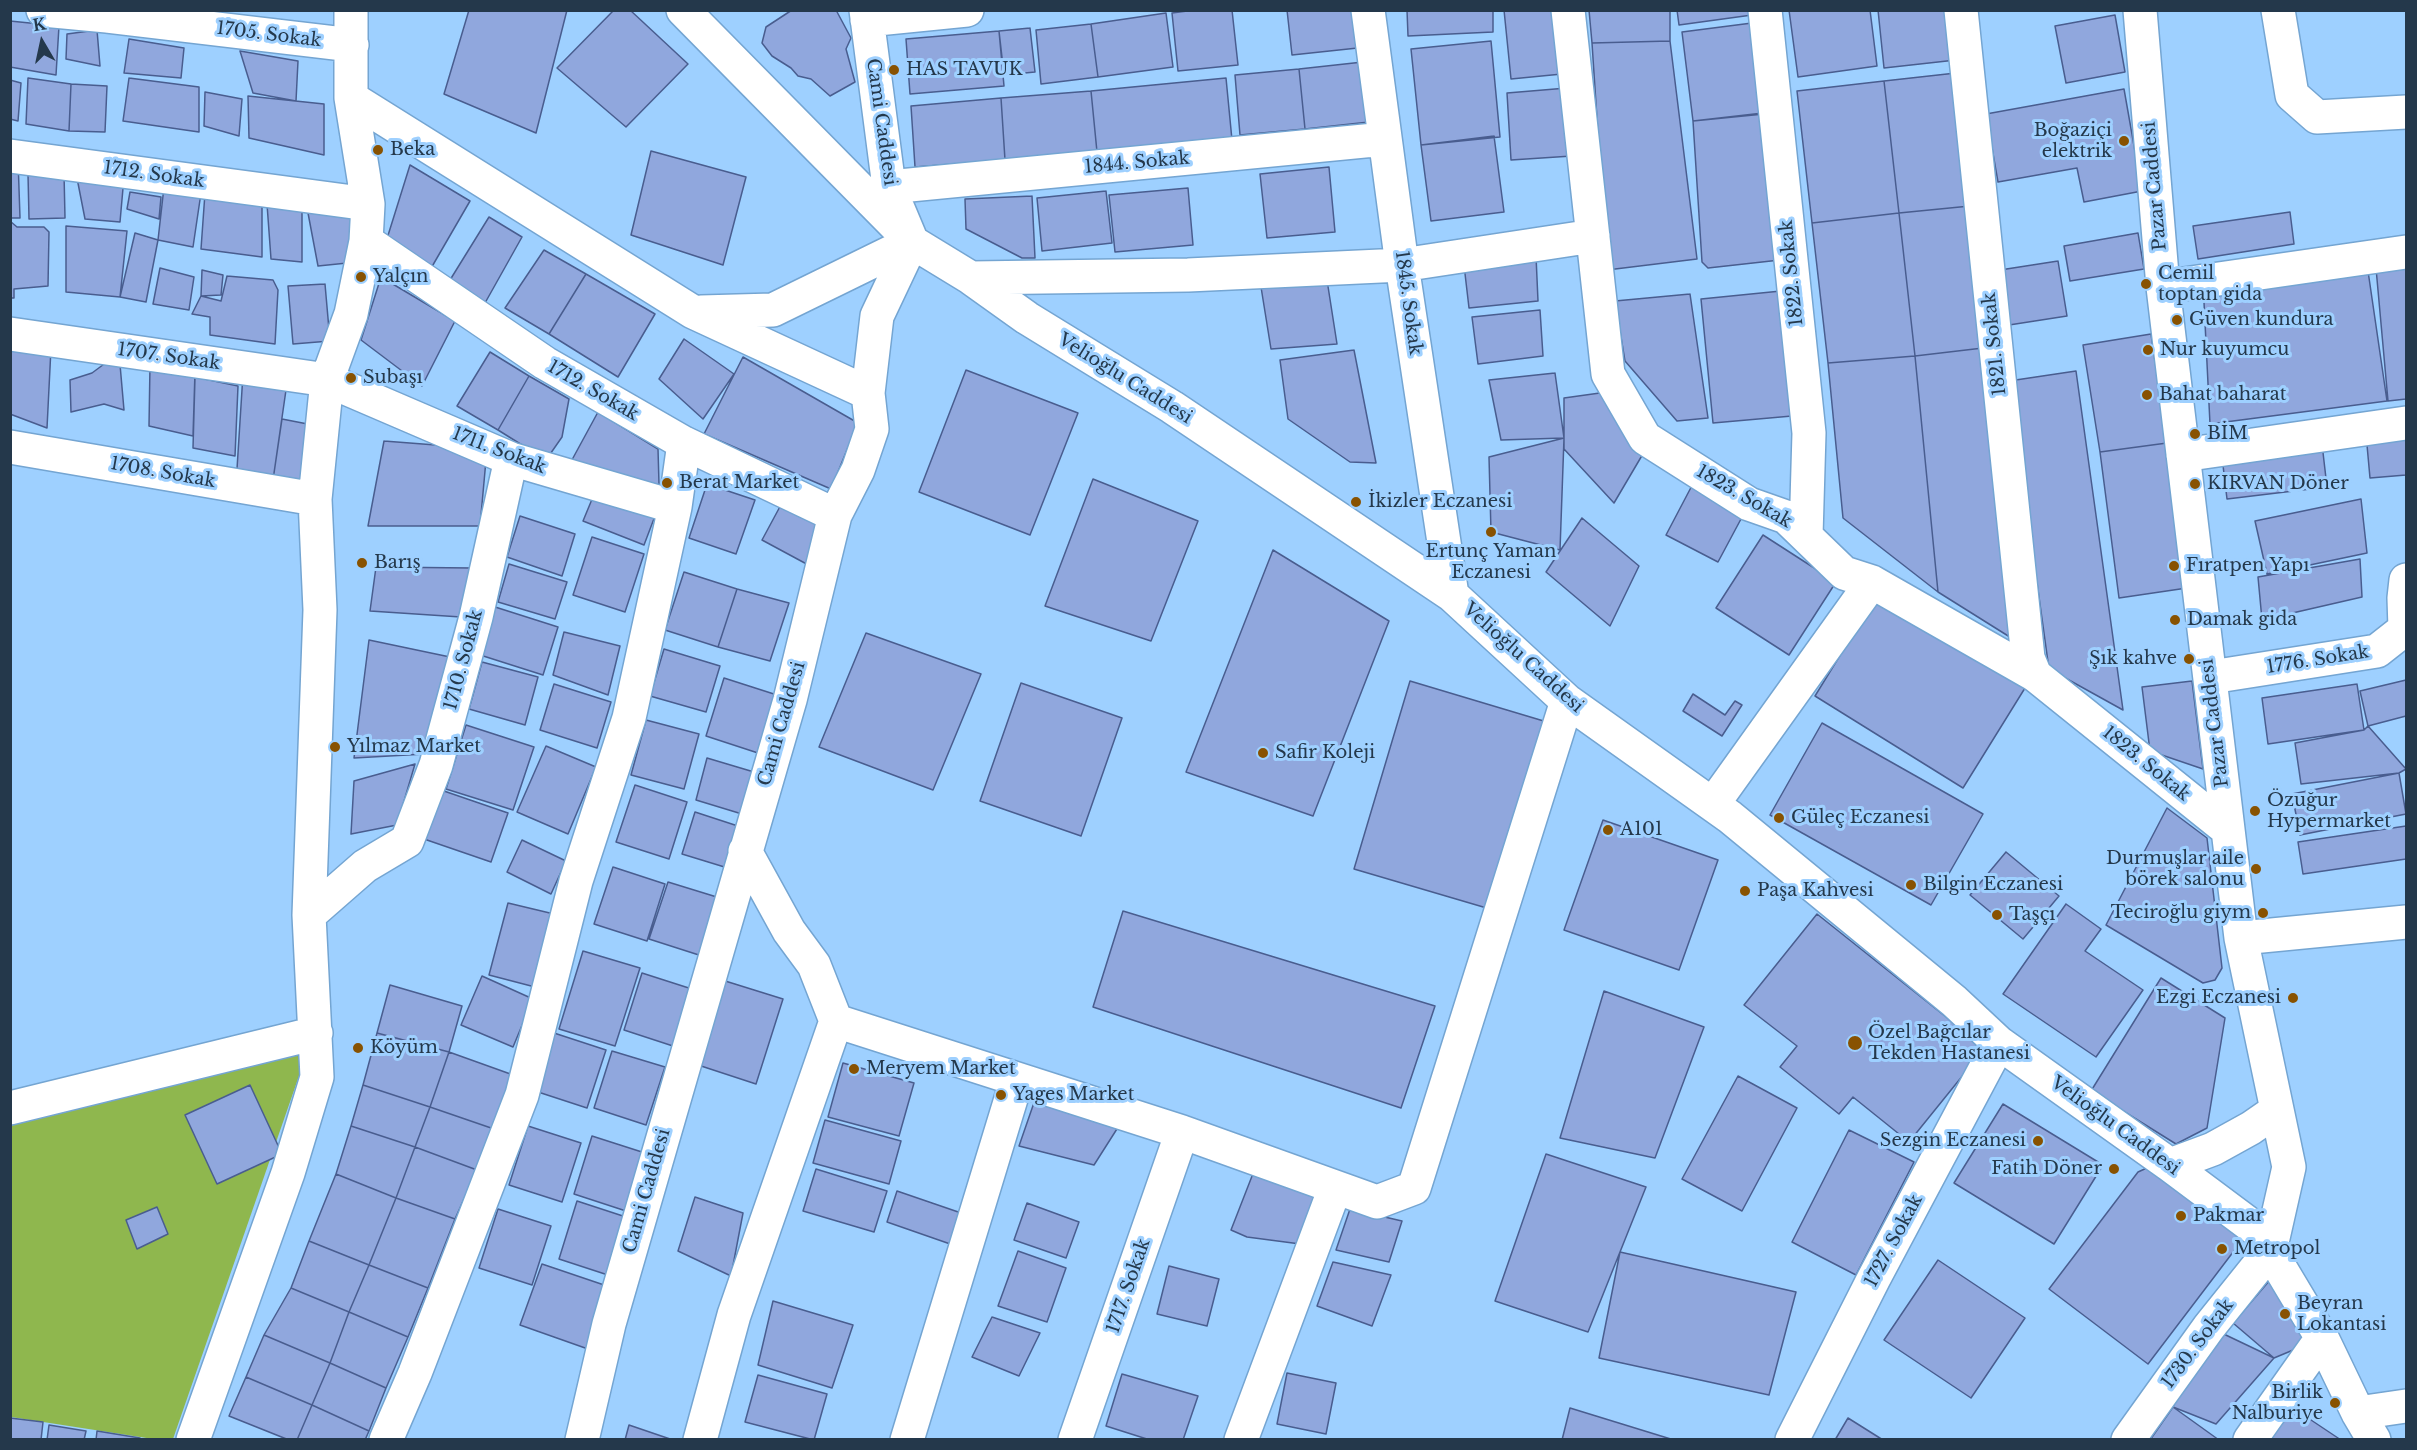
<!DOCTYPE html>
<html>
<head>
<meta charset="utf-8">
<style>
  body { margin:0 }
  #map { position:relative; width:2417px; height:1450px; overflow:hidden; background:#9ed0ff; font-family:"Libre Baskerville",serif }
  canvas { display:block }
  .frame { position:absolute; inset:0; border:12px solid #24384b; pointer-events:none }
  .north { position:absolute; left:12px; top:12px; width:60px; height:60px; -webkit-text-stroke:4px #9ed0ff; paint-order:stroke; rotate:351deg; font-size:16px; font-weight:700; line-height:24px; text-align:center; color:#24384b }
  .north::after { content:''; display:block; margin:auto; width:21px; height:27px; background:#24384b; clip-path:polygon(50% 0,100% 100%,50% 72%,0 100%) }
</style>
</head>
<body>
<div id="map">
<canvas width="2417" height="1450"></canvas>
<div class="frame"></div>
<div class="north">K</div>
</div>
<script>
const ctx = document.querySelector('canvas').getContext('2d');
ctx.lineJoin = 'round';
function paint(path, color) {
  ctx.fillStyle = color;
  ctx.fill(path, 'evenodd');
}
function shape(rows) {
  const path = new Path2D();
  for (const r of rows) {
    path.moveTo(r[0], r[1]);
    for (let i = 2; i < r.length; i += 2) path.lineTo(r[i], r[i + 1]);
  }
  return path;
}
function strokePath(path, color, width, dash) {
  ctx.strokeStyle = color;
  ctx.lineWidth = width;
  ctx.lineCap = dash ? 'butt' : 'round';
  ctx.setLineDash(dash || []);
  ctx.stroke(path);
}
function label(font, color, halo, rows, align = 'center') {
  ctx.font = font + ' "Libre Baskerville",serif';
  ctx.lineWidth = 6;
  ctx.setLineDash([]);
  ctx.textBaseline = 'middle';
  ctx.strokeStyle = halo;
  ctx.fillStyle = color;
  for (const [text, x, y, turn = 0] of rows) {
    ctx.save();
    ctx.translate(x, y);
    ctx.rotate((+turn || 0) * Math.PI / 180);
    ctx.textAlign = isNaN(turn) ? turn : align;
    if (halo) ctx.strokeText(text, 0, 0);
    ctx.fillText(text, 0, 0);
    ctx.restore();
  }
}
paint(shape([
  [303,1028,299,1076,173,1439,153,1439,11,1417,10,1101]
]), '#8fb74e');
const building = shape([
  [469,10,567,10,536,133,444,94,469,10],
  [614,10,630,10,688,64,626,127,557,68,614,10],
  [792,10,836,10,851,38,846,49,855,82,830,96,811,79,798,76,791,68,772,56,762,43,766,27,792,10],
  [1195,10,1232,10,1238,65,1178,71,1172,13,1195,10],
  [1287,10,1364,10,1367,47,1292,55,1287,10],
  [1407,10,1493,10,1493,32,1408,36,1407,10],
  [1504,10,1557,10,1562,74,1511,79,1504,10],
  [1589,10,1670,10,1670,41,1592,43,1589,10],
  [1677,10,1751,10,1752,15,1679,25,1677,10],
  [1789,10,1870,10,1877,66,1798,77,1789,10],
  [1878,10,1950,10,1956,60,1884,68,1878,10],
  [1166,13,1173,67,1098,77,1091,24,1166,13],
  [2115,15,2125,72,2066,83,2055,26,2115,15],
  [10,21,59,26,56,75,10,67,10,21],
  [1752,23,1763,113,1693,121,1682,32,1752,23],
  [1091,24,1098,77,1041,84,1036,30,1091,24],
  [1030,28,1035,72,1004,75,999,31,1030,28],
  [97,30,100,66,66,59,67,34,97,30],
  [999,31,1004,86,910,94,906,39,999,31],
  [129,39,184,48,181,78,124,73,129,39],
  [1491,41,1500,137,1421,145,1411,49,1491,41],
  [1670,41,1697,259,1607,270,1592,43,1670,41],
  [240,51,298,61,296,101,253,93,240,51],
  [1372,61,1378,121,1305,129,1299,69,1372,61],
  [1299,69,1305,129,1240,135,1235,75,1299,69],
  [1956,73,1970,206,1899,213,1884,81,1956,73],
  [28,78,71,84,69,131,26,124,28,78],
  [129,78,199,87,199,132,123,121,129,78],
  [1226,78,1232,140,1097,152,1091,91,1226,78],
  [10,80,21,83,18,121,10,119,10,80],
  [1884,81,1899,213,1812,223,1797,91,1884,81],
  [71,84,107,86,105,132,69,131,71,84],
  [1567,88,1572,156,1511,160,1507,93,1567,88],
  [2124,89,2142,191,2084,202,2077,168,1998,182,1986,114,2124,89],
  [1091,91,1097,152,1005,160,1001,98,1091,91],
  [205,92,242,99,239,136,204,126,205,92],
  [248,96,324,104,324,155,249,138,248,96],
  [1001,98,1005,160,915,167,911,106,1001,98],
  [1774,113,1789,259,1708,268,1702,262,1693,121,1774,113],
  [1494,136,1504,212,1431,221,1421,145,1494,136],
  [651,151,746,177,723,265,631,235,651,151],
  [10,159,18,159,20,218,10,218,10,159],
  [410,165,470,201,430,270,385,245,410,165],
  [1329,167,1335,232,1267,238,1260,174,1329,167],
  [64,173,65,218,29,219,28,174,64,173],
  [76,173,124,177,120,222,85,219,76,173],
  [164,187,201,193,193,247,158,240,164,187],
  [1188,188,1193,245,1115,252,1109,195,1188,188],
  [1106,191,1112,243,1042,251,1037,198,1106,191],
  [130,192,161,197,159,219,127,209,130,192],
  [205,193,262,205,262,257,201,249,205,193],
  [1032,196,1035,258,1022,258,966,229,965,199,1032,196],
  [267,204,302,210,302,262,271,259,267,204],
  [1970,206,1983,348,1915,356,1899,213,1970,206],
  [2290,212,2294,244,2198,259,2193,226,2290,212],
  [308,213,361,213,357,262,318,266,308,213],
  [1899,213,1915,356,1828,363,1812,223,1899,213],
  [489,217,522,237,485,303,450,280,489,217],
  [10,221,17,227,44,227,49,232,48,286,14,289,14,298,10,298,10,221],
  [66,226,127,231,120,297,66,292,66,226],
  [135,233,158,240,146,302,120,297,135,233],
  [2138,233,2144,269,2070,281,2064,246,2138,233],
  [544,250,586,274,549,334,505,308,544,250],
  [2406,254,2406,399,2388,401,2375,257,2406,254],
  [1536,256,1538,301,1469,308,1464,265,1536,256],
  [2058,261,2067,316,2009,325,2000,270,2058,261],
  [160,268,194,277,189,310,153,304,160,268],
  [202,270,223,275,221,295,201,296,202,270],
  [2368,271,2387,401,2210,424,2203,282,2368,271],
  [586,274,655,314,618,377,549,334,586,274],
  [227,276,273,280,278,290,275,344,210,335,210,317,192,314,201,296,221,301,227,276],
  [381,277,455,321,422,386,361,340,381,277],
  [1327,280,1337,344,1271,349,1261,287,1327,280],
  [325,284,330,341,293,344,288,286,325,284],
  [1781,291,1792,416,1713,423,1701,299,1781,291],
  [1690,294,1708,418,1677,421,1625,361,1615,301,1690,294],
  [1540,310,1543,356,1478,364,1472,317,1540,310],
  [2151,334,2167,443,2100,452,2083,345,2151,334],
  [684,339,734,374,703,419,659,379,684,339],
  [10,340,51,348,47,428,10,414,10,340],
  [1983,348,2013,639,1938,592,1915,356,1983,348],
  [1354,350,1376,463,1350,462,1288,419,1280,360,1354,350],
  [490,352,529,376,498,430,457,406,490,352],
  [119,353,124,410,104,404,71,412,70,380,92,373,119,353],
  [1915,356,1938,592,1843,518,1828,363,1915,356],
  [743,357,858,423,831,489,704,434,743,357],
  [150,365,195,372,193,436,149,426,150,365],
  [966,370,1078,413,1030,535,919,492,966,370],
  [2076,371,2123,710,2049,669,2009,381,2076,371],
  [1555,373,1564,438,1501,440,1489,380,1555,373],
  [243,374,287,383,273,480,237,469,243,374],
  [529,376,569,399,562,437,546,460,498,430,529,376],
  [195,377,238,386,235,456,193,448,195,377],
  [1607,392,1647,447,1614,503,1564,449,1564,398,1607,392],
  [598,412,658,449,659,484,648,491,567,469,598,412],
  [282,419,323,427,315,499,273,480,282,419],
  [2406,430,2406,475,2370,478,2366,434,2406,430],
  [1564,438,1560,550,1491,532,1489,457,1564,438],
  [384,441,487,449,480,526,368,526,384,441],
  [2167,443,2187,588,2119,598,2100,452,2167,443],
  [2322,444,2327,487,2227,499,2222,457,2322,444],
  [1697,476,1749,504,1718,562,1666,535,1697,476],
  [1093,479,1198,521,1151,641,1045,606,1093,479],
  [707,484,755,500,736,554,689,538,707,484],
  [595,492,655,516,644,545,583,521,595,492],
  [2361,499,2367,553,2267,574,2255,521,2361,499],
  [783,501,825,523,814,568,762,540,783,501],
  [520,516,575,534,562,576,507,557,520,516],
  [1582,518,1639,566,1610,626,1546,572,1582,518],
  [1763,535,1836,582,1789,655,1716,608,1763,535],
  [592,537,644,554,625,612,573,595,592,537],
  [1273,550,1389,621,1313,816,1186,772,1273,550],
  [2360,559,2362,597,2262,620,2258,577,2360,559],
  [509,564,567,582,555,619,498,602,509,564],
  [376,567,472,568,461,617,370,611,376,567],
  [684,572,737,589,718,647,665,630,684,572],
  [737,589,789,603,770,661,718,647,737,589],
  [1876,597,2025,688,1963,788,1815,696,1876,597],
  [492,606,558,627,543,675,477,654,492,606],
  [564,632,620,646,608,695,553,675,564,632],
  [866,633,981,674,933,790,819,747,866,633],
  [369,640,450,657,425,754,354,758,369,640],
  [664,649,720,666,706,712,650,696,664,649],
  [482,662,538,677,525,725,469,709,482,662],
  [724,678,777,695,758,753,706,736,724,678],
  [2406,680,2406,716,2368,726,2360,691,2406,680],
  [1410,681,1547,722,1490,909,1354,869,1410,681],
  [2192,681,2203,769,2150,751,2142,687,2192,681],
  [1021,683,1122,718,1081,836,980,801,1021,683],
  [554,684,611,702,597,748,540,730,554,684],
  [2357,684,2364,730,2268,744,2262,698,2357,684],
  [1693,694,1725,715,1735,701,1742,705,1722,736,1683,711,1693,694],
  [646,720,699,734,684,789,631,775,646,720],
  [1822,723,1983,814,1931,905,1770,815,1822,723],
  [466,725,534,747,513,810,446,789,466,725],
  [2368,726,2406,769,2399,773,2301,784,2295,743,2364,730,2368,726],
  [546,746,596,767,568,834,517,812,546,746],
  [707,758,754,772,742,814,696,800,707,758],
  [415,764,397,825,351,834,354,781,415,764],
  [2399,773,2406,814,2300,835,2292,794,2399,773],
  [635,785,687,802,669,859,616,842,635,785],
  [441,790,508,813,491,862,424,839,441,790],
  [2167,808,2207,838,2222,968,2215,980,2203,983,2106,925,2167,808],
  [695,812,744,828,731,869,682,854,695,812],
  [1603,820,1718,860,1679,970,1564,930,1603,820],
  [2406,826,2406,859,2303,874,2298,842,2406,826],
  [522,840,566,861,551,894,507,872,522,840],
  [2006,852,2059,896,2023,939,1970,895,2006,852],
  [613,867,665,884,647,941,594,924,613,867],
  [668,882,720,898,702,956,649,939,668,882],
  [508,903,554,914,535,987,489,975,508,903],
  [2066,904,2101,929,2085,951,2143,990,2096,1057,2003,994,2066,904],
  [1123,911,1435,1006,1401,1108,1093,1007,1123,911],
  [1817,914,1985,1048,1909,1142,1853,1097,1839,1114,1780,1067,1797,1046,1744,1005,1817,914],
  [583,951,640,968,615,1046,559,1029,583,951],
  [642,973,695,990,676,1047,624,1030,642,973],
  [482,976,533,999,513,1047,461,1025,482,976],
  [2161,978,2225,1018,2207,1128,2176,1144,2091,1091,2161,978],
  [722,980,783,999,756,1084,695,1064,722,980],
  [390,985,462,1006,449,1052,377,1033,390,985],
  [1604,991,1704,1027,1655,1158,1560,1138,1604,991],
  [377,1033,449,1052,430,1107,363,1085,377,1033],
  [554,1033,606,1050,587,1108,535,1091,554,1033],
  [612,1051,665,1067,646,1125,594,1108,612,1051],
  [449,1052,516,1076,494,1129,430,1107,449,1052],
  [843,1063,914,1083,899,1136,828,1117,843,1063],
  [1738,1076,1797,1108,1742,1211,1682,1179,1738,1076],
  [250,1085,282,1154,217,1184,185,1115,250,1085],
  [363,1085,430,1107,415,1147,351,1126,363,1085],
  [1037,1094,1122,1121,1094,1165,1019,1146,1037,1094],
  [2003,1104,2103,1165,2054,1244,1954,1183,2003,1104],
  [430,1107,494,1129,477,1170,415,1147,430,1107],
  [825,1120,901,1141,889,1184,813,1163,825,1120],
  [351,1126,415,1147,396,1198,336,1174,351,1126],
  [528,1126,581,1143,562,1202,509,1185,528,1126],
  [1849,1130,1914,1162,1856,1275,1792,1242,1849,1130],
  [592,1136,645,1153,626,1211,574,1194,592,1136],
  [415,1147,477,1170,455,1219,396,1198,415,1147],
  [1546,1154,1646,1187,1588,1332,1495,1301,1546,1154],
  [2149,1167,2243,1239,2148,1364,2049,1289,2138,1172,2149,1167],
  [816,1169,887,1191,874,1232,803,1211,816,1169],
  [1254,1171,1319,1193,1308,1245,1247,1237,1231,1230,1254,1171],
  [336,1174,396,1198,369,1265,309,1241,336,1174],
  [897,1191,967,1215,956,1246,887,1222,897,1191],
  [695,1197,743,1213,731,1276,678,1251,695,1197],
  [396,1198,455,1219,428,1288,369,1265,396,1198],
  [577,1201,629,1218,611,1276,559,1259,577,1201],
  [1027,1203,1079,1222,1066,1258,1014,1240,1027,1203],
  [157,1207,168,1234,137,1249,126,1220,157,1207],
  [498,1209,551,1226,532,1285,479,1268,498,1209],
  [1350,1209,1402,1221,1389,1262,1336,1250,1350,1209],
  [309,1241,369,1265,349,1312,291,1288,309,1241],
  [1018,1251,1066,1268,1047,1322,998,1306,1018,1251],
  [1620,1252,1796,1292,1769,1395,1599,1358,1620,1252],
  [1938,1260,2025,1318,1971,1398,1884,1340,1938,1260],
  [1333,1262,1391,1275,1372,1326,1317,1306,1333,1262],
  [542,1264,610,1287,588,1349,520,1325,542,1264],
  [369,1265,428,1288,408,1337,349,1312,369,1265],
  [1169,1266,1219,1279,1207,1326,1157,1314,1169,1266],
  [2270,1280,2322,1338,2274,1358,2233,1323,2270,1280],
  [291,1288,349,1312,330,1363,264,1335,291,1288],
  [773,1301,853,1325,832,1388,758,1365,773,1301],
  [349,1312,408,1337,386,1388,330,1363,349,1312],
  [992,1317,1040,1333,1019,1376,972,1357,992,1317],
  [2209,1327,2274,1358,2216,1424,2173,1407,2209,1327],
  [264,1335,330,1363,312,1405,246,1377,264,1335],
  [330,1363,386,1388,369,1431,312,1405,330,1363],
  [1287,1373,1336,1383,1326,1434,1277,1424,1287,1373],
  [1122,1374,1198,1396,1183,1440,1150,1440,1106,1426,1122,1374],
  [758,1375,827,1394,814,1440,745,1422,758,1375],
  [246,1377,312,1405,297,1440,289,1440,229,1416,246,1377],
  [2287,1404,2341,1440,2264,1440,2287,1404],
  [312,1405,369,1431,365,1440,297,1440,312,1405],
  [2173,1407,2219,1440,2150,1440,2173,1407],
  [1570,1408,1674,1440,1562,1440,1570,1408],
  [10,1418,43,1422,41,1440,10,1440,10,1418],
  [1848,1418,1883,1440,1835,1440,1848,1418],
  [49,1425,86,1431,84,1440,47,1440,49,1425],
  [629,1425,673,1440,625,1440,629,1425],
  [97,1431,140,1438,96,1440,97,1431]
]);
paint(building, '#90a7dd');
strokePath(building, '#495d8f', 1.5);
const minor = shape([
  [43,10,107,16,352,45],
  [683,10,912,242,971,278,1027,318,1172,407,1452,595,1567,701,1730,817,1954,1001,1999,1043,2170,1165,2265,1236,2270,1251,2322,1338,2358,1413,2374,1440],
  [1368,10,1402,265,1452,595],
  [1568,10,1608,374,1645,438,1749,504,1786,517,1844,573,1872,582,2035,675,2228,830],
  [1765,10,1809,433,1806,536],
  [1961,10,2028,658,2035,675],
  [2278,10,2292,95,2317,117,2406,112],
  [867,20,967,10],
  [351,98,693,312,868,393],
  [10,156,368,204],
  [889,187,1385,139],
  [366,241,545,363,684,443,835,515],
  [971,278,1188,275,1402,265,1593,236],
  [2163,287,2406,252],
  [701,312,773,310,912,242],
  [10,334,327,380,511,459,675,507],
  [10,447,315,499],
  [2183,455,2406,423],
  [2211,677,2377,651,2405,629,2404,598,2406,580],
  [1713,804,1872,582],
  [309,915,365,866,407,841,436,765,476,617,511,459],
  [2241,938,2406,922],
  [836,1021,1182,1132,1377,1202,1414,1188,1567,701],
  [10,1108,316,1033],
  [2170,1165,2213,1149,2251,1128,2277,1110],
  [2358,1413,2406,1406],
  [193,1440,288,1173,317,1077,309,915,320,610,315,499,327,380,351,314,366,241,368,204,351,98,351,10],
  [386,1440,415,1373,522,1095,576,881,629,718,675,507,684,443],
  [582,1440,609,1324,790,700,835,515,858,470,872,429,868,393,877,316,912,242,889,187,866,10],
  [700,1440,734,1315,836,1021,814,965,789,931,745,851],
  [907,1440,1017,1079],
  [1075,1440,1182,1132],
  [1241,1440,1335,1188],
  [1792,1440,1874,1278,1999,1043],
  [2128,1440,2209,1327,2270,1251,2289,1167,2241,938,2163,287,2140,10],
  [2250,1440,2322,1338]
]);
strokePath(minor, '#74a5d2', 36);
strokePath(minor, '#fff', 33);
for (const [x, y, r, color] of [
  [894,70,6,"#885201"],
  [2124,141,6,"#885201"],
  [378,150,6,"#885201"],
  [361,277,6,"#885201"],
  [2146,284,6,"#885201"],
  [2177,320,6,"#885201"],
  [2148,350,6,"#885201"],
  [351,378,6,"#885201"],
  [2147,395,6,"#885201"],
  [2195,434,6,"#885201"],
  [667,483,6,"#885201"],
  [2195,484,6,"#885201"],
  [1356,502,6,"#885201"],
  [1491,532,6,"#885201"],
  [362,563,6,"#885201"],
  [2174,566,6,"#885201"],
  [2175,620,6,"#885201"],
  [2189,659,6,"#885201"],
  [335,747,6,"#885201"],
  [1263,753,6,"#885201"],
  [2255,811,6,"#885201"],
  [1779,818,6,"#885201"],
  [1608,830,6,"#885201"],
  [2256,869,6,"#885201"],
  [1911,885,6,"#885201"],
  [1745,891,6,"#885201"],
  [2263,913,6,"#885201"],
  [1997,915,6,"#885201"],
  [2293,998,6,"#885201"],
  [1855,1043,8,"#885201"],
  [358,1048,6,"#885201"],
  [854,1069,6,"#885201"],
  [1001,1095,6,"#885201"],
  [2038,1141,6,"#885201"],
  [2114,1169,6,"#885201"],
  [2181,1216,6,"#885201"],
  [2222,1249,6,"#885201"],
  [2285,1314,6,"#885201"],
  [2335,1403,6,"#885201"]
]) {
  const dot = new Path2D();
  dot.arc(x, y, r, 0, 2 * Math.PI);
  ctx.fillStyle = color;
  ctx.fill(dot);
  strokePath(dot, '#9ed0ff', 2);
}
label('18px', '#24384b', '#9ed0ff', [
  ["1705. Sokak",269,35,7],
  ["Cami Caddesi",881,122,82],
  ["1844. Sokak",1137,163,-5],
  ["1712. Sokak",154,175,8],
  ["Pazar Caddesi",2155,186,-95],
  ["1822. Sokak",1792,273,-96],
  ["1845. Sokak",1408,303,82],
  ["1821. Sokak",1995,344,-96],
  ["1707. Sokak",169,357,8],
  ["Velioğlu Caddesi",1125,379,32],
  ["1712. Sokak",593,391,30],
  ["1711. Sokak",499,451,21],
  ["1708. Sokak",163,473,10],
  ["1823. Sokak",1744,497,30],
  ["Velioğlu Caddesi",1523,658,42],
  ["1710. Sokak",464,660,-75],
  ["1776. Sokak",2318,660,-9],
  ["Pazar Caddesi",2215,723,-97],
  ["Cami Caddesi",782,724,-74],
  ["1823. Sokak",2146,764,39],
  ["Velioğlu Caddesi",2115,1126,36],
  ["Cami Caddesi",647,1191,-74],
  ["1727. Sokak",1894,1241,-62],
  ["1717. Sokak",1129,1286,-71],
  ["1730. Sokak",2198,1344,-53]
]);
label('18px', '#24384b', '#9ed0ff', [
  ["HAS TAVUK",906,70],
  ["Boğaziçi",2112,131,"right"],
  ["elektrik",2112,152,"right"],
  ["Beka",390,150],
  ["Cemil",2158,274],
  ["toptan gida",2158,295],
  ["Yalçın",373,277],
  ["Güven kundura",2189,320],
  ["Nur kuyumcu",2160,350],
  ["Subaşı",363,378],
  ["Bahat baharat",2159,395],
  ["BİM",2207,434],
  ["Berat Market",679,483],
  ["KIRVAN Döner",2207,484],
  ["İkizler Eczanesi",1368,502],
  ["Ertunç Yaman",1491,552,"center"],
  ["Eczanesi",1491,573,"center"],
  ["Barış",374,563],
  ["Fıratpen Yapı",2186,566],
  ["Damak gida",2187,620],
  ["Şık kahve",2177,659,"right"],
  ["Yılmaz Market",347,747],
  ["Safir Koleji",1275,753],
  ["Özuğur",2267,801],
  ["Hypermarket",2267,822],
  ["Güleç Eczanesi",1791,818],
  ["A101",1620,830],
  ["Durmuşlar aile",2244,859,"right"],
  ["börek salonu",2244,880,"right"],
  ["Bilgin Eczanesi",1923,885],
  ["Paşa Kahvesi",1757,891],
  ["Teciroğlu giym",2251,913,"right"],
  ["Taşçı",2009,915],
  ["Ezgi Eczanesi",2281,998,"right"],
  ["Özel Bağcılar",1868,1033],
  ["Tekden Hastanesi",1868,1054],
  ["Köyüm",370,1048],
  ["Meryem Market",866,1069],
  ["Yages Market",1013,1095],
  ["Sezgin Eczanesi",2026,1141,"right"],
  ["Fatih Döner",2102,1169,"right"],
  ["Pakmar",2193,1216],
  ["Metropol",2234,1249],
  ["Beyran",2297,1304],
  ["Lokantasi",2297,1325],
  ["Birlik",2323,1393,"right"],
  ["Nalburiye",2323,1414,"right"]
], 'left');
</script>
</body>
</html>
